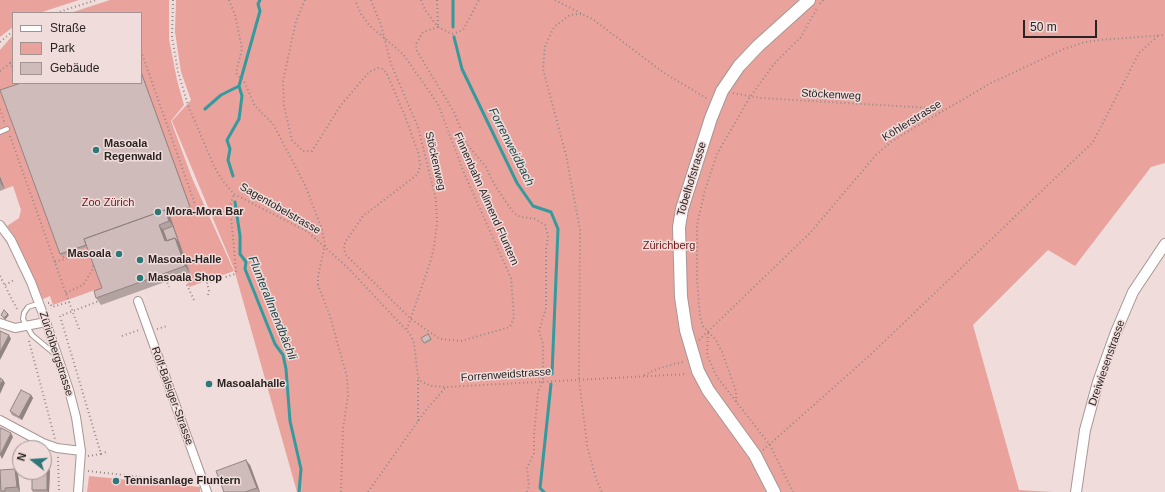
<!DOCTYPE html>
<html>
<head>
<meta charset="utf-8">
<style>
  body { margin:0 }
  #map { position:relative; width:1165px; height:492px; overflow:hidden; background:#f0dddb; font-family:Helvetica,sans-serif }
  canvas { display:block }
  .legend { position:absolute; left:12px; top:12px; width:130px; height:72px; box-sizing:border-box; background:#f0dddb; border:1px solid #a19391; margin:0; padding:5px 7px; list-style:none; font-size:12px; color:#2a2322 }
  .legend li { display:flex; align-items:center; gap:8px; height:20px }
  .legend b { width:20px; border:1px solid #a19391 }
  .north { position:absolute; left:12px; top:440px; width:40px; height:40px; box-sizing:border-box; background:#f0dddb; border:1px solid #a19391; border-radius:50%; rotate:287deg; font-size:11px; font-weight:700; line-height:16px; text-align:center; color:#2a2322 }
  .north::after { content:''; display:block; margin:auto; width:14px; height:18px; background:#2d7779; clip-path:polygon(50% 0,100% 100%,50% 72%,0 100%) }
  .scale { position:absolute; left:1023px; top:20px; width:74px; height:18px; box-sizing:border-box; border:2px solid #2a2322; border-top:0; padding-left:5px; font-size:12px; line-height:14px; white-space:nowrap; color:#2a2322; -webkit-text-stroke:3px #f0dddb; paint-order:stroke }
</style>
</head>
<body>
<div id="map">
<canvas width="1165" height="492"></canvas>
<ul class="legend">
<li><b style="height:5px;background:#fff"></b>Straße</li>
<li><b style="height:11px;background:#e9a39c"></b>Park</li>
<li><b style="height:11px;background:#cfbcba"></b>Gebäude</li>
</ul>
<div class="north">N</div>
<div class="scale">50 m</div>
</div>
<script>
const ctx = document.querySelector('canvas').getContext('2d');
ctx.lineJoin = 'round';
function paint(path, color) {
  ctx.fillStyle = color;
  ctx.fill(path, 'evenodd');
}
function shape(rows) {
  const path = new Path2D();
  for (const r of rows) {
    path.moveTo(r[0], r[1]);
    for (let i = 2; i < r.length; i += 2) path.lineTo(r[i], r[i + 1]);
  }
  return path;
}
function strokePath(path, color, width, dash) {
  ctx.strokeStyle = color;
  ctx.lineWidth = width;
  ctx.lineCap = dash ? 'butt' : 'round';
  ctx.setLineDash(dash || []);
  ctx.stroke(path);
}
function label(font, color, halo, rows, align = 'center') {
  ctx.font = font + ' Helvetica,sans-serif';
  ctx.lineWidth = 3;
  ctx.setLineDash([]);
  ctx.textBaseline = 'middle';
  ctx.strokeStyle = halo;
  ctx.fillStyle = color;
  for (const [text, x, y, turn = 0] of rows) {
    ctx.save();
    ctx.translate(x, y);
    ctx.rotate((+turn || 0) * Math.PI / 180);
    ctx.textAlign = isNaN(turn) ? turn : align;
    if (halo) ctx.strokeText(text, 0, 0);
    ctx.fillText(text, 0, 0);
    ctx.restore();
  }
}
paint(shape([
  [0,0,79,0,39,13,13,13,13,27,0,37],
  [110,0,169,0,169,39,177,80,184,105,171,121,192,178,234,271,189,287,184,275,98,297,95,290,53,305,50,296,43,299,13,234,7,226,19,218,21,210,13,186,5,189,0,175,0,50,13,35,13,83,141,83,141,13,70,13],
  [176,0,1165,0,1165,163,1151,167,1075,266,1048,250,973,325,1019,490,1054,492,297,492,234,269,172,121,191,100,181,72,175,32],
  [89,476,200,487,200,492,87,492]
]), '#e9a39c');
strokePath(shape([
  [453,0,453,27],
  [454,37,462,69,517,183,533,206,551,212,558,229,552,374],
  [205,109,221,95,239,86],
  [233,176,228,160,230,149,227,140,239,119,242,96,239,86,260,11,258,4,260,0],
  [235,202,240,236,240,254,246,262,245,269,275,344,283,355,286,369,290,421,301,469,299,492],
  [544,492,540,488,551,384]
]), '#359a9d', 3);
const service = shape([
  [0,132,7,129],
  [40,305,34,305,28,307,24,313,23,319,32,335,56,355]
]);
const minor = shape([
  [0,225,11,240,31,282,46,322,69,390,76,417,81,451,78,492],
  [138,301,207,492],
  [0,323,15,328,46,322],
  [0,420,43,443,57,448,81,451]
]);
const tertiary = shape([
  [1076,492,1085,430,1098,382,1116,332,1133,292,1165,244]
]);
const secondary = shape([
  [774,492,755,455,708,390,698,371,686,330,681,297,679,227,682,209,711,118,722,91,739,66,758,46,809,0]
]);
strokePath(service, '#a89694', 6);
strokePath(minor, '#a89694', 10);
strokePath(tertiary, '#a89694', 12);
strokePath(secondary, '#a89694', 14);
strokePath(shape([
  [173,0,172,37,178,72,188,105,214,166,222,180,234,194,308,232,349,269,410,334,414,343,418,377,421,381,431,386,446,387,687,374],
  [229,0,235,15,242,49,236,72,237,75,244,81,255,106,273,124,305,185,322,229,325,245,318,276,318,285,330,316,347,377,348,396,343,429,341,492],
  [305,0,296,21,283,81,284,106,292,140,303,151,312,151,341,105,369,72,378,68,383,69,387,74,405,116,419,155,420,165,418,174,363,216,346,241,344,246,345,254,411,319,440,339,461,341,510,327,514,317,511,278,464,173,438,104,403,54,370,26,361,14,355,0],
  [371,0,381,25,391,64,418,127,436,200,437,223,434,247,430,263,407,329],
  [421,0,425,10,438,27,452,34,463,30,479,0],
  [437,0,438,27],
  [555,0,594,20,664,73,708,99],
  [820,4,823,0],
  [56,13,96,0],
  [581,14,570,15,554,27,545,46,543,69,566,155,580,230,579,378,587,445,596,479,602,492],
  [438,27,423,32,416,44,417,51,454,112,466,143,486,167,494,184,513,212,518,216,535,219,545,225,548,236,546,249,546,308,539,331,543,344,543,380,538,392,534,435,534,453,527,468,529,486,527,492],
  [0,42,13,31],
  [141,51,196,207],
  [10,62,13,69],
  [0,71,13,61],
  [733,93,760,98,930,108,940,113],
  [0,109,5,124],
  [10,136,69,302],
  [63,257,70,254],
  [55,262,71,257,70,254],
  [0,276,18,311],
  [166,279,169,287],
  [185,281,194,300],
  [5,285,14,280],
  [66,293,83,285,93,269,93,264],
  [208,295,209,291,207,283,235,274,236,271,230,206,234,194],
  [48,303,50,303,52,307,69,302,79,329],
  [157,329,167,326],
  [708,333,707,355,717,377,770,445,793,492],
  [122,336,139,330],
  [699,340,810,233,876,155,892,141,991,83,1064,49,1085,42,1100,40,1165,35],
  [29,341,55,439],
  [644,375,660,368,683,362],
  [736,402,736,391,722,352,716,340,703,326,700,317,697,280,697,225,705,190,717,154,750,97,774,64,801,37,817,8],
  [418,421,418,377],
  [763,450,868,357,1093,142,1139,53,1158,36],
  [101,454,106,452],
  [88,456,101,454,60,316,99,301],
  [58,457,59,492],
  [88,471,194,483],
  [368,492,426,410,446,387]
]), '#968887', 2, [1, 3]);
strokePath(service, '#fff', 4);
strokePath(minor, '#fff', 8);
strokePath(tertiary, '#fff', 10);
strokePath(secondary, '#fff', 12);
paint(shape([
  [141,83,191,209,170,216,190,273,101,305,96,298,102,288,87,247,61,256,60,254],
  [0,176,5,189,0,191],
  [428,334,432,340,425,344,421,338],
  [31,395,33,398,22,420,12,415,10,411],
  [250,465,260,492,224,492],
  [0,470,18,474,20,492,0,492],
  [50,470,49,492,33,492,32,490]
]), '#b2a2a0');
paint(shape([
  [141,71,191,209,190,207,141,72],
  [0,176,5,189,1,184,0,180],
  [165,210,170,216,180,244,173,226,169,221],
  [159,225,164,231,169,246,165,241],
  [175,238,180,244,190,273,185,266],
  [8,314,9,315,5,320,4,318],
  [9,335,11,339,0,360,0,352],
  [3,380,5,383,0,394,0,385],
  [31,395,33,398,22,420,19,417],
  [11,433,13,437,2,459,0,455],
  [246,460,250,465,260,492,257,488],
  [47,467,50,470,49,492,48,492,47,490],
  [15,469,18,474,20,492,17,487]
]), '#918482');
const building = shape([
  [141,72,190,207,168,215,165,210,84,239,86,245,60,254,0,90,21,83,141,83,141,72],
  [165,210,169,221,159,225,165,241,175,238,185,266,96,298,94,291,102,288,84,239,165,210],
  [173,226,179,243,175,238,167,241,163,230,173,226],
  [4,310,8,314,4,318,1,315,4,310],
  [0,331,9,335,0,352,0,331],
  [428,334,431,339,424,343,421,338,428,334],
  [0,378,3,380,0,385,0,378],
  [21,390,31,395,19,417,10,411,21,390],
  [1,428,11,433,0,455,0,430,1,428],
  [246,460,257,488,245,492,224,492,216,471,246,460],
  [44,467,47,467,47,490,32,490,32,472,44,472,44,467],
  [15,469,17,487,5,488,5,491,1,491,0,470,15,469]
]);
paint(building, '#cfbcba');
strokePath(building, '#918482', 1);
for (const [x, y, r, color] of [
  [96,150,4,"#2d7779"],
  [158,212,4,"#2d7779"],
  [119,254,4,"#2d7779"],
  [140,260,4,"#2d7779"],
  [140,278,4,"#2d7779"],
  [209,384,4,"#2d7779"],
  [116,481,4,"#2d7779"]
]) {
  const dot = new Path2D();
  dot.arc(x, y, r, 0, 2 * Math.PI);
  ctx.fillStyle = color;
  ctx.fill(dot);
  strokePath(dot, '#f0dddb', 1.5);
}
label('11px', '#2a2322', '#f0dddb', [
  ["Stöckenweg",831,95,3],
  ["Köhlerstrasse",912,121,-32],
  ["Stöckenweg",435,161,77],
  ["Tobelhofstrasse",692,179,-73],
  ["Finnenbahn Allmend Fluntern",486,199,66],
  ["Sagentobelstrasse",280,209,30],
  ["Zürichbergstrasse",56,354,72],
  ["Dreiwiesenstrasse",1107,363,-71],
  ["Forrenweidstrasse",506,375,-4],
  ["Rolf-Balsiger-Strasse",172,396,70]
]);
label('bold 11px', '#2a2322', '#f0dddb', [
  ["Masoala",104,144],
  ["Regenwald",104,157],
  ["Mora-Mora Bar",166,212],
  ["Masoala",111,254,"right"],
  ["Masoala-Halle",148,260],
  ["Masoala Shop",148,278],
  ["Masoalahalle",217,384],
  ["Tennisanlage Fluntern",124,481]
], 'left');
label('11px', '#6f1819', '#f0dddb', [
  ["Zoo Zürich",108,203],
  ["Zürichberg",669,246]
]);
label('italic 12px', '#194547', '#f0dddb', [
  ["Forrenweidbach",511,147,63],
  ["Flunterallmendbächli",272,308,68]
]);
</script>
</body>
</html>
